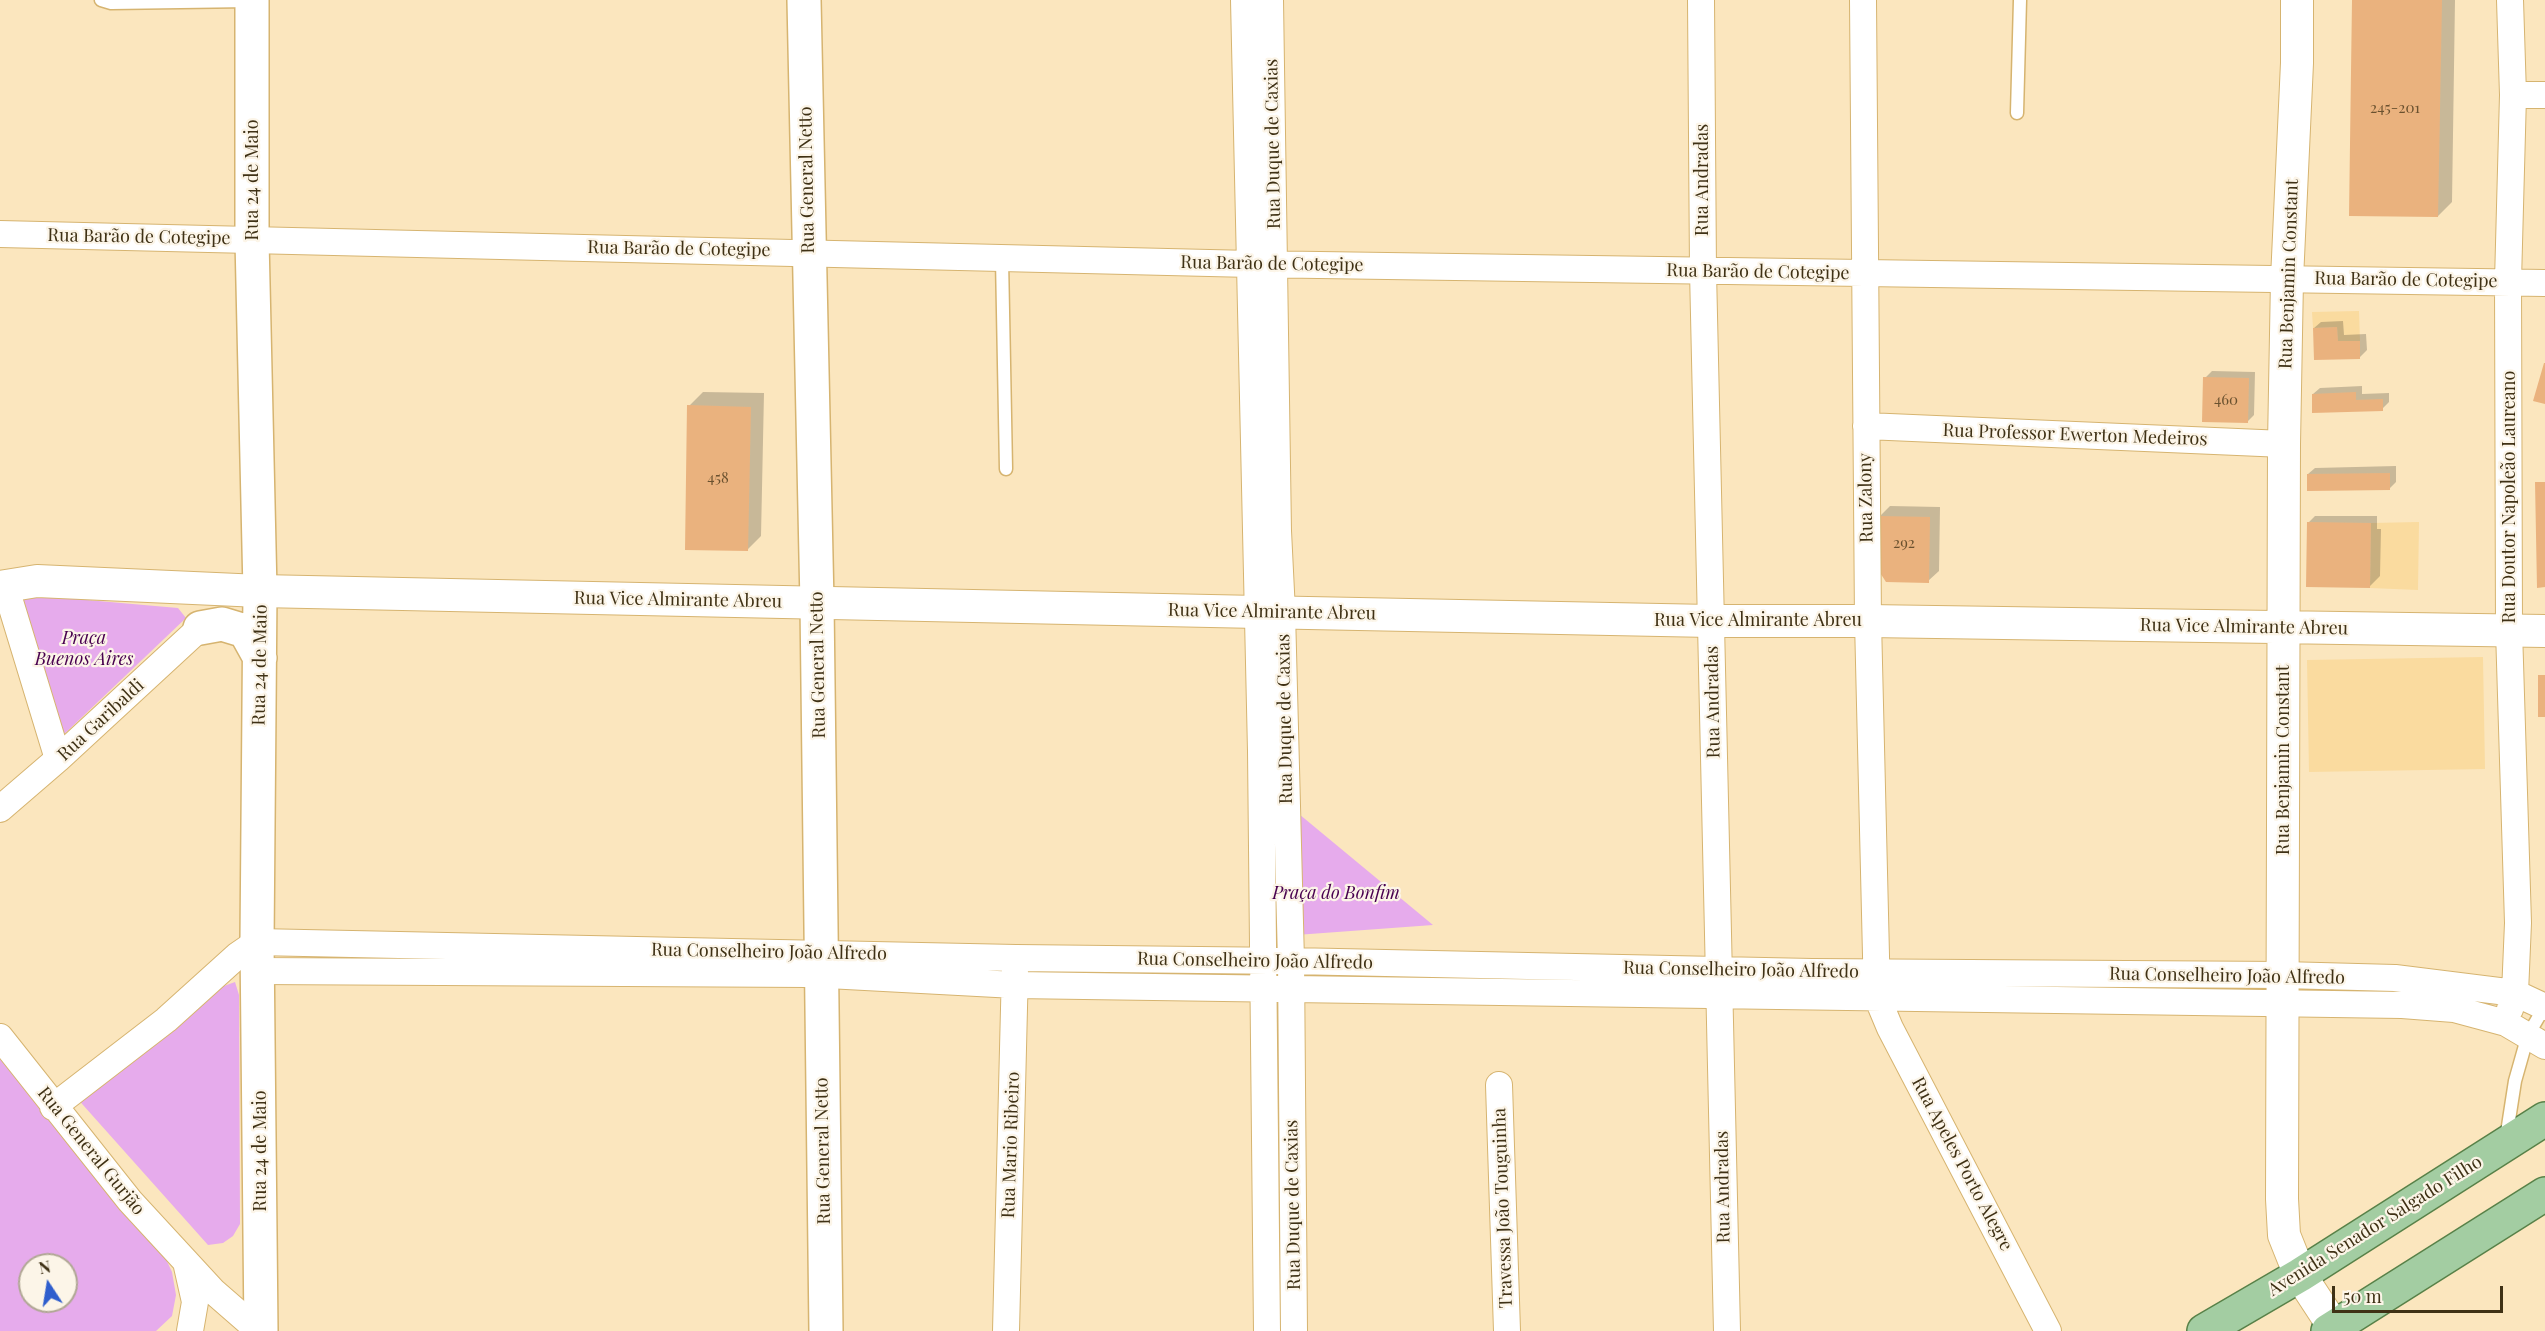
<!DOCTYPE html>
<html>
<head>
<meta charset="utf-8">
<style>
  body { margin:0 }
  #map { position:relative; width:2545px; height:1331px; overflow:hidden; background:#fbe6be; font-family:"Playfair Display",serif }
  canvas { display:block }
  .north { position:absolute; left:18px; top:1253px; width:60px; height:60px; box-sizing:border-box; background:#fcf5e8; border:2px solid #b0a794; border-radius:50%; rotate:348deg; font-size:16px; font-weight:700; line-height:24px; text-align:center; color:#3f3115 }
  .north::after { content:''; display:block; margin:auto; width:21px; height:27px; background:#2f5ecd; clip-path:polygon(50% 0,100% 100%,50% 72%,0 100%) }
  .scale { position:absolute; left:2332px; top:1286px; width:171px; height:27px; box-sizing:border-box; border:3px solid #3f3115; border-top:0; padding-left:8px; font-size:18px; line-height:21px; white-space:nowrap; color:#3f3115; -webkit-text-stroke:4px #fcf5e8; paint-order:stroke }
</style>
</head>
<body>
<div id="map">
<canvas width="2545" height="1331"></canvas>
<div class="north">N</div>
<div class="scale">50 m</div>
</div>
<script>
const ctx = document.querySelector('canvas').getContext('2d');
ctx.lineJoin = 'round';
function paint(path, color) {
  ctx.fillStyle = color;
  ctx.fill(path, 'evenodd');
}
function shape(rows) {
  const path = new Path2D();
  for (const r of rows) {
    path.moveTo(r[0], r[1]);
    for (let i = 2; i < r.length; i += 2) path.lineTo(r[i], r[i + 1]);
  }
  return path;
}
function strokePath(path, color, width, dash) {
  ctx.strokeStyle = color;
  ctx.lineWidth = width;
  ctx.lineCap = dash ? 'butt' : 'round';
  ctx.setLineDash(dash || []);
  ctx.stroke(path);
}
function label(font, color, halo, rows, align = 'center') {
  ctx.font = font + ' "Playfair Display",serif';
  ctx.lineWidth = 4.5;
  ctx.setLineDash([]);
  ctx.textBaseline = 'middle';
  ctx.strokeStyle = halo;
  ctx.fillStyle = color;
  for (const [text, x, y, turn = 0] of rows) {
    ctx.save();
    ctx.translate(x, y);
    ctx.rotate((+turn || 0) * Math.PI / 180);
    ctx.textAlign = isNaN(turn) ? turn : align;
    if (halo) ctx.strokeText(text, 0, 0);
    ctx.fillText(text, 0, 0);
    ctx.restore();
  }
}
paint(shape([
  [2359,311,2360,341,2338,341,2337,327,2313,328,2312,312],
  [2419,522,2418,590,2370,588,2371,523],
  [2483,657,2485,769,2309,772,2307,660]
]), '#fadb9f');
paint(shape([
  [19,594,178,608,186,618,58,740],
  [1299,814,1433,925,1296,935],
  [235,982,239,995,240,1224,233,1236,223,1243,208,1245,75,1096,224,986],
  [0,1054,165,1257,172,1272,176,1295,172,1316,156,1331,0,1331],
  [30,1265,66,1265,66,1301,30,1301]
]), '#e6abec');
paint(shape([
  [2354,0,2455,0,2452,202,2438,216],
  [2343,321,2344,335,2366,334,2367,350,2360,357,2314,328,2321,322],
  [2212,371,2255,372,2254,415,2248,421,2205,378],
  [2362,386,2362,394,2389,393,2389,402,2382,409,2313,394,2320,388],
  [703,392,764,393,761,536,747,550,689,406],
  [2396,466,2396,482,2389,489,2308,474,2315,468],
  [1890,506,1940,507,1939,571,1928,581,1879,517],
  [2315,516,2377,516,2377,529,2381,529,2380,576,2369,587,2308,523]
]), '#0003');
paint(shape([
  [2352,0,2442,0,2438,217,2349,216],
  [2337,327,2338,341,2360,341,2360,359,2314,360,2313,328],
  [2544,363,2545,363,2545,404,2533,401],
  [2203,377,2249,378,2248,423,2202,422],
  [2356,392,2356,400,2383,399,2383,411,2312,413,2312,394],
  [687,405,751,407,748,551,685,550],
  [2390,473,2390,490,2307,491,2307,474],
  [2535,482,2545,482,2545,587,2537,588],
  [1878,516,1930,517,1929,583,1886,582,1877,568],
  [2307,522,2371,523,2370,588,2306,587],
  [2538,675,2545,675,2545,717,2538,717]
]), '#eab27e');
const service = shape([
  [101,0,111,3,250,1],
  [2017,113,2020,0],
  [1002,259,1006,469],
  [2506,1139,2515,1081,2528,1035,2545,1006]
]);
const minor = shape([
  [1244,0,1261,751,1267,1331],
  [1270,0,1278,531,1282,612,1291,961,1294,1331],
  [1701,0,1703,271,1727,1331],
  [1863,0,1868,621,1877,997,1890,1028,2048,1331],
  [2513,95,2545,95],
  [0,234,1251,264,2545,283],
  [1866,426,2284,444],
  [5,585,58,759],
  [0,809,58,759,200,628],
  [258,971,809,974,1015,985,2402,1005,2454,1009,2506,1023,2545,1046],
  [2510,1009,2515,993,2518,923,2509,630,2508,281,2513,95,2510,0],
  [0,1037,130,1201,213,1291,259,1331],
  [1499,1085,1507,1331],
  [53,1107,166,1020,238,955,257,942,1016,958,1291,961,1812,972,2283,975,2395,978,2515,993,2545,1007],
  [186,1262,195,1302,190,1331],
  [1006,1331,1015,968]
]);
const tertiary = shape([
  [2297,0,2297,63,2287,279,2284,444,2282,1199,2284,1235,2300,1275,2334,1327],
  [0,587,37,581,260,591,1258,612,1711,621,1868,621,2545,631]
]);
const secondary = shape([
  [252,0,252,240,260,591,257,942,261,1331],
  [804,0,817,603,826,1331],
  [200,628,222,624,245,631,260,658]
]);
const primary = shape([
  [2204,1331,2300,1275,2545,1119],
  [2328,1331,2545,1194]
]);
strokePath(service, '#d6b470', 15);
strokePath(minor, '#d6b470', 28);
strokePath(tertiary, '#d6b470', 34);
strokePath(secondary, '#d6b470', 36);
strokePath(primary, '#588148', 36);
strokePath(service, '#fff', 12);
strokePath(minor, '#fff', 26);
strokePath(tertiary, '#fff', 32);
strokePath(secondary, '#fff', 33);
strokePath(primary, '#a3cda2', 33);
label('15px', '#6a512f', null, [
  ["245-201",2395,108],
  ["460",2226,400],
  ["458",718,478],
  ["292",1904,543]
]);
label('18px', '#3f3115', '#fcf5e8', [
  ["Rua Duque de Caxias",1273,144,-91],
  ["Rua 24 de Maio",252,180,-90],
  ["Rua General Netto",807,180,-91],
  ["Rua Andradas",1702,180,-90],
  ["Rua Barão de Cotegipe",139,237,1],
  ["Rua Barão de Cotegipe",679,249,1],
  ["Rua Barão de Cotegipe",1272,264,1],
  ["Rua Barão de Cotegipe",1758,272,1],
  ["Rua Benjamin Constant",2289,274,-88],
  ["Rua Barão de Cotegipe",2406,280,1],
  ["Rua Professor Ewerton Medeiros",2075,435,2],
  ["Rua Doutor Napoleão Laureano",2509,497,-90],
  ["Rua Zalony",1866,498,-91],
  ["Rua Vice Almirante Abreu",678,600,1],
  ["Rua Vice Almirante Abreu",1272,612,1],
  ["Rua Vice Almirante Abreu",1758,620],
  ["Rua Vice Almirante Abreu",2244,627,1],
  ["Rua 24 de Maio",260,665,-89],
  ["Rua General Netto",818,665,-91],
  ["Rua Andradas",1713,702,-91],
  ["Rua Duque de Caxias",1285,719,-91],
  ["Rua Garibaldi",101,720,-43],
  ["Rua Benjamin Constant",2283,760,-90],
  ["Rua Conselheiro João Alfredo",769,952,1],
  ["Rua Conselheiro João Alfredo",1255,961,1],
  ["Rua Conselheiro João Alfredo",1741,970,1],
  ["Rua Conselheiro João Alfredo",2227,976,1],
  ["Rua Mario Ribeiro",1011,1145,-88],
  ["Rua General Gurjão",91,1151,51],
  ["Rua 24 de Maio",260,1151,-90],
  ["Rua General Netto",823,1151,-91],
  ["Rua Apeles Porto Alegre",1962,1164,62],
  ["Rua Andradas",1723,1187,-91],
  ["Rua Duque de Caxias",1293,1205,-91],
  ["Travessa João Touguinha",1503,1208,-92],
  ["Avenida Senador Salgado Filho",2375,1226,-32]
]);
label('italic 18px', '#48004f', '#fcf5e8', [
  ["Praça",84,638],
  ["Buenos Aires",84,659],
  ["Praça do Bonfim",1336,893]
]);
</script>
</body>
</html>
